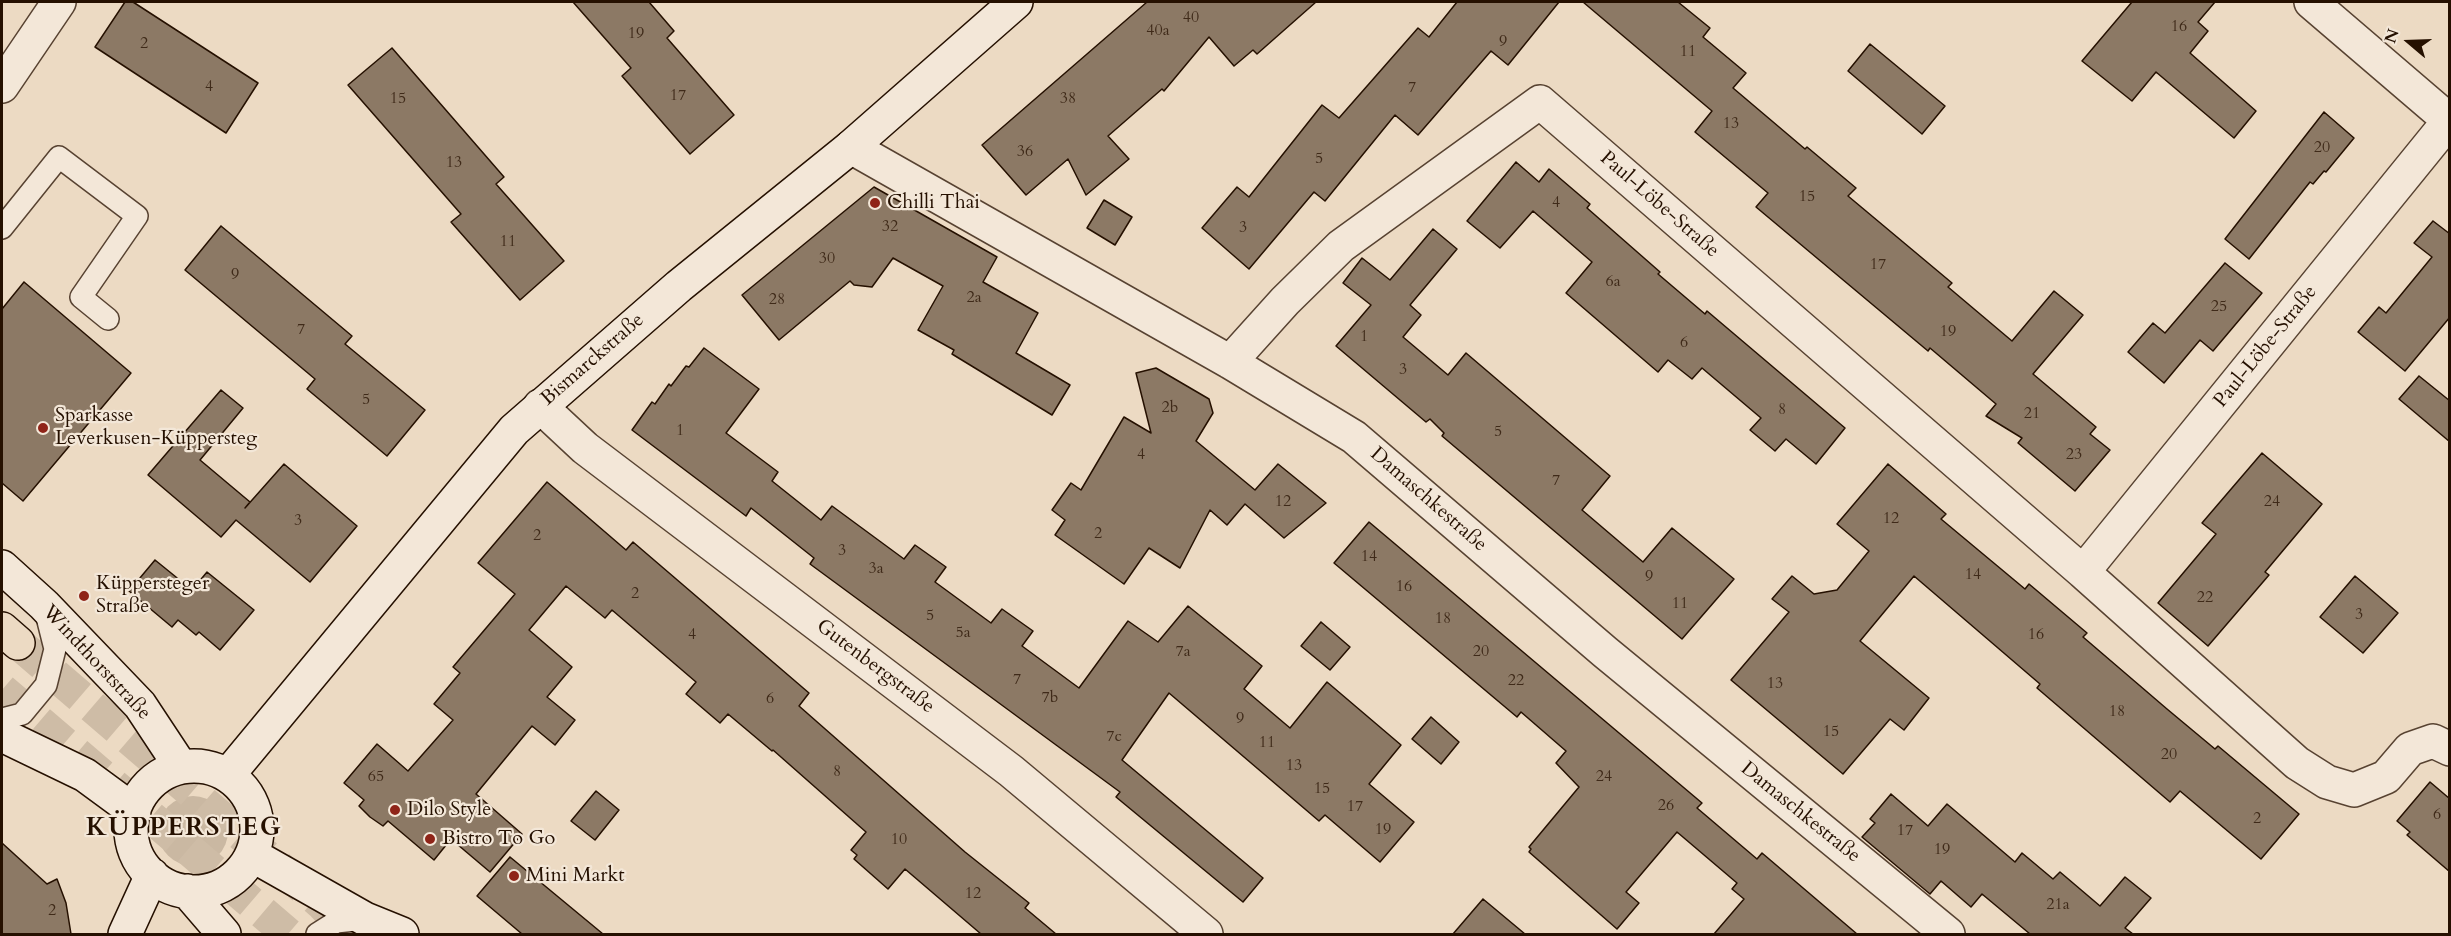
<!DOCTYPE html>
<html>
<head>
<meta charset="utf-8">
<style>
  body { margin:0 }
  #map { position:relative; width:2451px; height:936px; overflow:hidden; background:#ecdac3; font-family:Cardo,serif }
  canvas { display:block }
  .frame { position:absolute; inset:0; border:3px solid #251000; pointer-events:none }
  .north { position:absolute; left:2379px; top:12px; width:60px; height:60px; -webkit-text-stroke:4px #f3e7d8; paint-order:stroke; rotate:289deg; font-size:16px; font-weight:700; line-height:24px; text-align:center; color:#251000 }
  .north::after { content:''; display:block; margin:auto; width:21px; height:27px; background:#251000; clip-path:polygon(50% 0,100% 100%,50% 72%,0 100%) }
</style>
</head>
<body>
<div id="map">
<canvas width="2451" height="936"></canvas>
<div class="frame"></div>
<div class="north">N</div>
</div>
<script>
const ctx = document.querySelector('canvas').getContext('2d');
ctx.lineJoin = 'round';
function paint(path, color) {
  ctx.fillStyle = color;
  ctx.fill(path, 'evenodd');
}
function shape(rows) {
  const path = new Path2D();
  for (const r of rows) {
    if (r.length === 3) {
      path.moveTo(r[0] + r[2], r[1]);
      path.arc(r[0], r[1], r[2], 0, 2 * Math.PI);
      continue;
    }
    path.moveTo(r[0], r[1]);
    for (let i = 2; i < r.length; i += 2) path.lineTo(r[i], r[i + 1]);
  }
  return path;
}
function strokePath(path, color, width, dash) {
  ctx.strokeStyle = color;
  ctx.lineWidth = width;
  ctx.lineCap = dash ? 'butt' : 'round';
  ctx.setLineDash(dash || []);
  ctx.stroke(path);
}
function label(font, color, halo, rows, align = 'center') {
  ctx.font = font + ' Cardo,serif';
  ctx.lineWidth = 4.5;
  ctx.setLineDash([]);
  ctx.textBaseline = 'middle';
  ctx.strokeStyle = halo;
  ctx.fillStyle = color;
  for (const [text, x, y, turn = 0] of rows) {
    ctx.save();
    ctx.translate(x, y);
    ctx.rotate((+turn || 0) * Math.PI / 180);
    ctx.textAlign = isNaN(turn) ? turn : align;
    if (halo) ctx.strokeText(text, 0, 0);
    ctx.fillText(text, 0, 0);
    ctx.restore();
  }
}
paint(shape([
  [193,831,35]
]), '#cab8a2');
const building = shape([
  [125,2,133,2,258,83,226,133,95,47,125,2],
  [573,2,649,2,674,31,667,38,734,115,690,154,622,76,631,68,573,2],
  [1147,2,1316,2,1257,54,1253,50,1234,66,1209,37,1164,91,1162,89,1108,136,1129,159,1086,195,1068,159,1026,195,982,145,1147,2],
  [1457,2,1559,2,1508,65,1491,51,1418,135,1395,115,1325,201,1314,192,1249,269,1202,228,1237,187,1249,197,1322,105,1339,118,1418,28,1429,37,1457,2],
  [1583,2,1678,2,1710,28,1703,37,1746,73,1733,88,1805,149,1807,147,1856,188,1848,196,1952,283,1948,287,2012,341,2054,291,2083,315,2033,374,2096,427,2090,434,2110,450,2075,491,2018,443,2022,438,1986,416,1996,404,1930,348,1928,351,1756,207,1768,193,1695,132,1712,111,1583,2],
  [2132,2,2215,2,2198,22,2208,31,2190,53,2256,111,2234,138,2156,72,2132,101,2082,61,2132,2],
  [1870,44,1945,106,1922,134,1848,71,1870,44],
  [392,48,504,177,496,184,564,261,520,300,451,222,461,214,348,85,392,48],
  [2324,112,2354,138,2326,172,2324,171,2313,184,2310,182,2249,259,2225,239,2324,112],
  [1516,162,1539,182,1549,169,1590,204,1587,208,1660,272,1658,274,1705,314,1707,311,1845,428,1816,464,1786,439,1775,451,1750,430,1761,418,1702,368,1692,379,1668,360,1658,372,1566,293,1592,262,1533,211,1500,248,1467,221,1516,162],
  [874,187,997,257,983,282,1038,313,1016,353,1070,385,1052,415,952,354,954,350,918,330,943,286,893,258,872,287,854,285,850,281,779,340,742,295,874,187],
  [1104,200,1132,217,1115,245,1087,228,1104,200],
  [2433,221,2450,234,2450,317,2405,371,2358,332,2379,307,2386,313,2432,257,2414,243,2433,221],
  [221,226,352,336,345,344,425,410,387,456,307,389,315,379,185,270,221,226],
  [1433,229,1457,249,1410,305,1421,315,1403,337,1448,375,1466,353,1610,476,1582,510,1643,562,1672,528,1734,579,1682,639,1442,436,1444,433,1430,419,1426,422,1336,346,1371,305,1343,283,1362,258,1390,280,1433,229],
  [2225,263,2262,293,2213,351,2200,340,2164,383,2128,352,2153,323,2165,333,2225,263],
  [24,282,131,373,23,501,2,483,2,309,24,282],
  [704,348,759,389,726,433,778,472,772,481,821,520,832,506,904,559,915,545,946,567,935,582,991,623,1002,609,1033,631,1022,646,1079,688,1128,621,1158,642,1188,606,1262,666,1244,689,1290,728,1327,682,1401,745,1369,784,1414,822,1380,862,1325,815,1319,821,1169,693,1122,760,1263,878,1243,902,1116,797,1120,792,810,564,814,558,751,508,746,516,632,430,652,402,655,404,669,384,671,386,686,366,689,367,704,348],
  [1156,368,1209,399,1213,413,1196,441,1255,490,1278,464,1326,503,1284,538,1245,504,1227,525,1210,510,1180,568,1149,548,1124,584,1055,535,1065,520,1052,510,1071,483,1081,490,1124,417,1151,433,1136,373,1156,368],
  [2419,376,2450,401,2450,442,2399,399,2419,376],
  [221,390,243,408,200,460,250,502,245,508,284,464,357,526,310,582,236,520,221,537,148,475,221,390],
  [2262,453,2322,504,2265,572,2269,575,2208,646,2158,603,2216,534,2202,523,2262,453],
  [1888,464,1946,514,1941,519,2025,589,2029,584,2087,633,2083,637,2167,709,2215,749,2218,746,2299,814,2261,859,2180,791,2170,802,2037,688,2040,684,1914,576,1860,641,1929,698,1904,730,1890,719,1843,774,1731,680,1789,612,1772,599,1792,576,1814,594,1837,590,1869,551,1837,524,1888,464],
  [547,482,626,550,633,542,809,693,799,706,965,852,1029,903,1025,908,1056,934,981,934,905,869,888,889,854,859,857,855,851,850,866,832,773,750,772,751,728,714,720,723,686,694,696,682,612,610,605,618,566,586,529,630,572,667,547,697,575,720,555,745,532,726,476,794,522,834,490,872,451,839,434,860,388,821,383,826,370,817,359,806,364,800,344,783,377,744,408,771,453,720,434,704,460,673,453,667,515,594,478,563,547,482],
  [1369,522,1702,803,1697,808,1757,859,1762,853,1857,934,1714,934,1744,899,1732,889,1737,883,1677,832,1626,892,1639,903,1617,929,1529,852,1531,849,1529,847,1579,787,1556,763,1566,751,1521,712,1517,717,1334,563,1369,522],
  [155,560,192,590,207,572,254,610,220,650,199,632,196,635,178,620,172,627,129,591,155,560],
  [2355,576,2398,613,2363,653,2320,617,2355,576],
  [1321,622,1350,647,1330,670,1301,646,1321,622],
  [1431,717,1459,742,1441,764,1412,739,1431,717],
  [2430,782,2450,799,2450,872,2407,835,2410,832,2397,821,2430,782],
  [596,791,619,810,595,840,571,821,596,791],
  [1891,794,1928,826,1947,804,2015,862,2022,853,2053,879,2060,872,2100,906,2125,877,2151,898,2125,928,2133,934,2030,934,1982,894,1971,907,1941,881,1930,894,1862,837,1875,823,1870,819,1891,794],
  [2,843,47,884,57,879,66,903,71,934,2,934,2,843],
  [510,857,603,934,522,934,477,896,510,857],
  [1483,899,1525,934,1453,934,1483,899]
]);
paint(building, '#8c7965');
strokePath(building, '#251000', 1.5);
strokePath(shape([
  [18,643,322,904,350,934],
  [2,690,288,934]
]), '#cebca6', 33, [33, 16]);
const lane = shape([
  [2,228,59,157,137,216,81,297,108,319],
  [2,719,22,714,46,685,55,649,45,609],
  [317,934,336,922,365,919]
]);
const street = shape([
  [2311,2,2450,121],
  [2,86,59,2],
  [851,147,1230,362,1354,437,1605,652,1948,934],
  [1230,362,1285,301,1341,246,1540,102,2083,572,2449,121],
  [540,406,585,448,1011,771,1206,934],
  [2083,572,2297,763,2327,782,2354,790,2386,777,2410,749,2433,741,2450,749]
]);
const secondary = shape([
  [2,567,44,605,140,705,181,767],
  [2,735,85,775,134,811],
  [194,829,63],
  [228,775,514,430,679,286,851,147,1016,2],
  [252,855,365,919,402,934],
  [187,891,224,934],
  [125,934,152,875]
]);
const highway = shape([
  [2,629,18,643]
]);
strokePath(lane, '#574231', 24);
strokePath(street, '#574231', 36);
strokePath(secondary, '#251000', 36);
strokePath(highway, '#251000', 36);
strokePath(lane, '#f3e7d8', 21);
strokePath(street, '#f3e7d8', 33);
strokePath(secondary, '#f3e7d8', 33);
strokePath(highway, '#ecdac3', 33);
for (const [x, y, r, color] of [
  [875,203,6,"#8f2418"],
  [43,428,6,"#8f2418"],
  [84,596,6,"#8f2418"],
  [395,810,6,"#8f2418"],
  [430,839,6,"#8f2418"],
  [514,876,6,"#8f2418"]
]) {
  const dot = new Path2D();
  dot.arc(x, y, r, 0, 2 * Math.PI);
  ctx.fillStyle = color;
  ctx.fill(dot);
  strokePath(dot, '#f3e7d8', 2);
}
label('16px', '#3f2a19', null, [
  ["40",1191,18],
  ["16",2179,27],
  ["40a",1158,31],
  ["19",636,34],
  ["9",1503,42],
  ["2",144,44],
  ["11",1688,52],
  ["4",209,87],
  ["7",1412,88],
  ["17",678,96],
  ["15",398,99],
  ["38",1068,99],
  ["13",1731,124],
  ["20",2322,148],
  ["36",1025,152],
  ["5",1319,159],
  ["13",454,163],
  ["15",1807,197],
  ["4",1556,203],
  ["32",890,227],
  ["3",1243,228],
  ["11",508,242],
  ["30",827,259],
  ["17",1878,265],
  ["9",235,275],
  ["6a",1613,282],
  ["2a",974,298],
  ["28",777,300],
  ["25",2219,307],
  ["7",301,330],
  ["19",1948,332],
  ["1",1364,337],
  ["6",1684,343],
  ["3",1403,370],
  ["5",366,400],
  ["2b",1170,408],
  ["8",1782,410],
  ["21",2032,414],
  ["1",680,431],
  ["5",1498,432],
  ["4",1141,455],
  ["23",2074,455],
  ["7",1556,481],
  ["12",1283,502],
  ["24",2272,502],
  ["12",1891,519],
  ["3",298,521],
  ["2",1098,534],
  ["2",537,536],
  ["3",842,551],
  ["14",1369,557],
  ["3a",876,569],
  ["14",1973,575],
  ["9",1649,577],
  ["16",1404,587],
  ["2",635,594],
  ["22",2205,598],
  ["11",1680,604],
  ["3",2359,615],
  ["5",930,616],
  ["18",1443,619],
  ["5a",963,633],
  ["4",692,635],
  ["16",2036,635],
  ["7a",1183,652],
  ["20",1481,652],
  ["7",1017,680],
  ["22",1516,681],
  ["13",1775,684],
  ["7b",1050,698],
  ["6",770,699],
  ["18",2117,712],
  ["9",1240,719],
  ["15",1831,732],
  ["7c",1114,737],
  ["11",1267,743],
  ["20",2169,755],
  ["13",1294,766],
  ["8",837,772],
  ["65",376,777],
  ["24",1604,777],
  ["15",1322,789],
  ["26",1666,806],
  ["17",1355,807],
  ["6",2437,815],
  ["2",2257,819],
  ["19",1383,830],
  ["17",1905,831],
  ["10",899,840],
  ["19",1942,850],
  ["12",973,894],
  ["21a",2058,905],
  ["2",52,911]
]);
label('20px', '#251000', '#f3e7d8', [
  ["Chilli Thai",887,203],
  ["Sparkasse",55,416],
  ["Leverkusen-Küppersteg",55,439],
  ["Küppersteger",96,584],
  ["Straße",96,607],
  ["Dilo Style",407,810],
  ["Bistro To Go",442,839],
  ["Mini Markt",526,876]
], 'left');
label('20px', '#251000', '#f3e7d8', [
  ["Paul-Löbe-Straße",1659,205,41],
  ["Paul-Löbe-Straße",2266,347,-51],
  ["Bismarckstraße",593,360,-41],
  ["Damaschkestraße",1428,500,41],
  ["Windthorststraße",96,663,47],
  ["Gutenbergstraße",875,667,37],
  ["Damaschkestraße",1800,813,39]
]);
ctx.letterSpacing = '1.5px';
label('bold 26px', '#251000', '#f3e7d8', [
  ["KÜPPERSTEG",184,829]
]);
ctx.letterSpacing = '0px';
</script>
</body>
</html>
